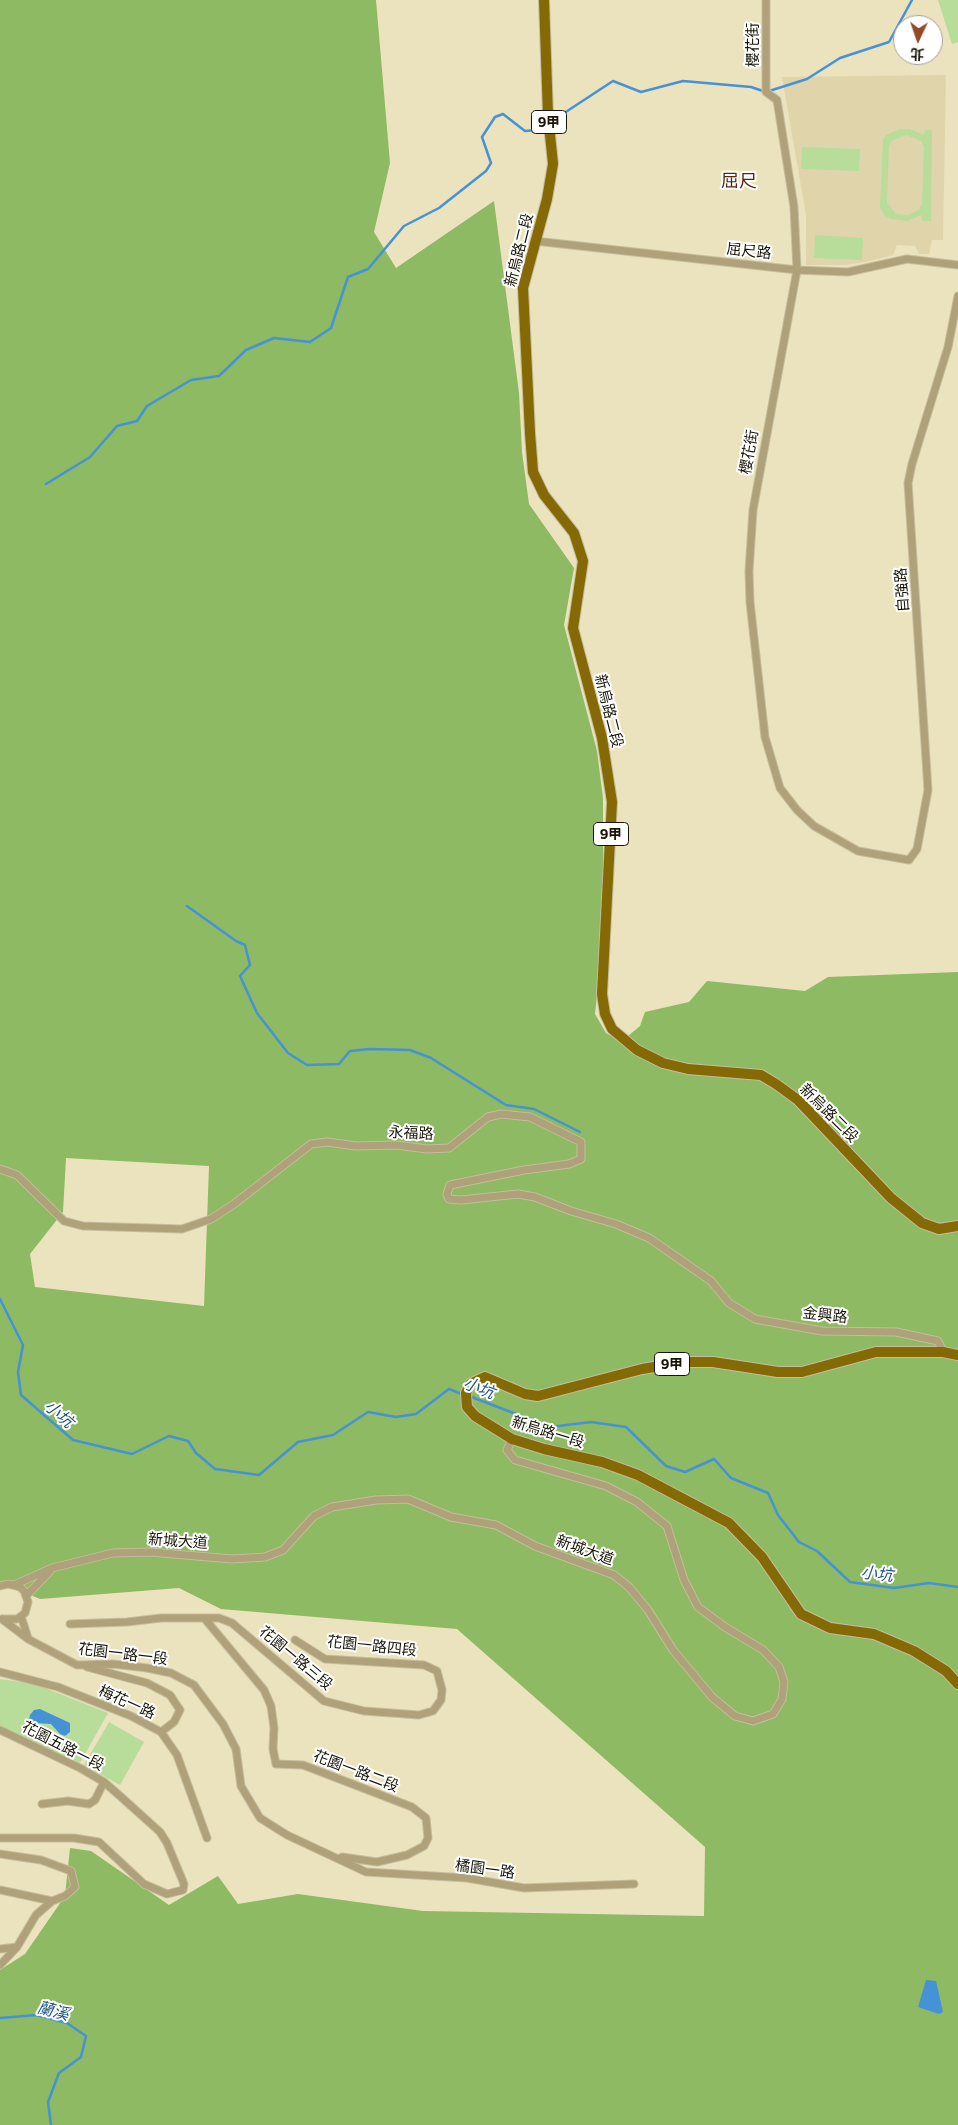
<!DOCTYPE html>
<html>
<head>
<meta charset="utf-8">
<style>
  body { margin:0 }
  #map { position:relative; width:958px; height:2125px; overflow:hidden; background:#ebe2be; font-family:Commissioner,"Noto Sans TC",sans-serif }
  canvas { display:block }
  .north { position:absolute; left:893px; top:15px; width:50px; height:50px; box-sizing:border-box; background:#fff; border:1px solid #a3a19c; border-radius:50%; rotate:183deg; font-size:14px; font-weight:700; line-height:20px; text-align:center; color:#181508 }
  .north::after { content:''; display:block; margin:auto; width:18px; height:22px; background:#914a25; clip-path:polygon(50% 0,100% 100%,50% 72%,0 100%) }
</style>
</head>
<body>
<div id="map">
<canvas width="958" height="2125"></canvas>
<div class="north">北</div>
</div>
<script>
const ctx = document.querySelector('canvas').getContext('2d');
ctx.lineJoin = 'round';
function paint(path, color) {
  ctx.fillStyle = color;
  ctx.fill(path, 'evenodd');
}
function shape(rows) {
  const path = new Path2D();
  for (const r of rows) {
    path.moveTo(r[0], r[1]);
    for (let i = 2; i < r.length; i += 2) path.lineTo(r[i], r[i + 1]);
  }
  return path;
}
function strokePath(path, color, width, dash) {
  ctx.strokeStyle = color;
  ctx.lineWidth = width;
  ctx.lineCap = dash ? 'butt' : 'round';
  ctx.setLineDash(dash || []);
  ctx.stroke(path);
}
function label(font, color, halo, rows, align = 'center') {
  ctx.font = font + ' Commissioner,"Noto Sans TC",sans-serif';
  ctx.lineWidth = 4;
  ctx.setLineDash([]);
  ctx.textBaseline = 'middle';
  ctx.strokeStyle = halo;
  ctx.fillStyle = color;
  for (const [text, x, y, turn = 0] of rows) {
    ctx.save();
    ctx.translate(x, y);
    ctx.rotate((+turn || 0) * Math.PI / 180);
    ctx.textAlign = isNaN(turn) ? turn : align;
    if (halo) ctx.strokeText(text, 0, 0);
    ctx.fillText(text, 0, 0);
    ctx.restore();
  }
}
paint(shape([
  [946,75,943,240,932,240,929,254,919,254,915,246,897,245,893,255,870,261,847,265,806,265,806,215,782,77]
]), '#e0d5aa');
paint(shape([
  [938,0,958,0,958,42,952,44],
  [900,129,910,129,924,135,925,130,932,130,931,221,922,221,922,215,907,221,891,219,884,215,880,207,883,140,886,135],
  [907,135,921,141,924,147,922,204,919,210,908,215,896,214,887,203,889,146,893,140],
  [802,147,860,149,859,171,801,169],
  [815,235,863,238,862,260,814,258],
  [0,1679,35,1684,108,1713,80,1763,0,1726],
  [109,1722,144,1742,120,1785,84,1765]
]), '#b8dc99');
paint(shape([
  [0,0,376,0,390,163,374,232,396,268,494,201,519,393,522,452,529,504,574,568,564,625,597,751,603,798,603,939,595,1014,606,1033,621,1042,640,1026,645,1012,689,1002,707,981,805,991,828,977,958,972,958,2125,0,2125,0,1970,25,1954,65,1896,70,1848,91,1851,169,1905,218,1876,238,1904,298,1894,423,1911,704,1916,705,1847,457,1629,221,1609,179,1588,40,1599,0,1582],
  [66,1158,209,1166,204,1306,35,1287,30,1254,63,1212]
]), '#8dba62');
paint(shape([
  [40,1709,70,1723,70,1732,65,1736,60,1734,51,1724,34,1723,29,1720,30,1715,34,1710],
  [926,1980,936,1981,943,2012,939,2014,918,2007]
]), '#4692d6');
strokePath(shape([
  [552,121,613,81,641,92,683,81,751,87,766,92,807,79,840,58,889,42,912,0],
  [46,484,90,457,117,426,137,421,147,406,191,380,219,376,246,350,274,338,310,342,331,328,348,277,368,269,404,226,439,208,486,171,491,163,482,137,495,117,503,114,525,131,538,130,546,125],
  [187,906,236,941,245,945,250,965,240,976,257,1013,288,1053,307,1065,339,1064,350,1051,370,1049,410,1050,431,1058,506,1105,534,1109,580,1132],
  [0,1299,23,1345,18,1372,21,1395,73,1440,132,1454,169,1436,188,1441,196,1453,215,1469,259,1475,298,1442,333,1435,368,1412,396,1417,416,1414,449,1389,464,1395],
  [469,1396,550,1427,591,1422,626,1427,666,1466,685,1472,714,1459,731,1478,768,1493,778,1515,799,1542,817,1551,850,1582,894,1588,929,1583,958,1587],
  [0,2018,37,2015,67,2023,86,2036,81,2057,59,2073,48,2102,51,2125]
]), '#4692d6', 2.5);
const minor = shape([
  [766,0,766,92,777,100,794,207,797,270,753,510,749,571,750,602,765,737,780,788,797,810,814,826,858,851,909,860,917,849,928,790,908,483,912,464,948,347,958,296],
  [535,241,797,270,848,272,907,259,958,265],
  [0,1169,17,1175,64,1221,83,1226,182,1229,211,1219,234,1204,311,1144,327,1142,356,1146,396,1145,427,1149,449,1148,488,1117,501,1114,530,1117,581,1142,581,1159,569,1164,524,1170,450,1185,447,1194,449,1199,461,1200,518,1194,535,1197,571,1211,616,1224,649,1238,711,1281,729,1303,755,1319,822,1331,896,1332,938,1341,943,1352],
  [14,1585,52,1568,113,1553,150,1552,232,1559,265,1557,283,1550,314,1516,332,1507,376,1500,408,1499,451,1517,496,1525,535,1546,614,1575,629,1587,648,1610,673,1650,712,1697,735,1716,753,1721,773,1714,782,1699,784,1682,779,1667,763,1650,725,1627,698,1607,684,1580,667,1526,637,1502,606,1486,515,1460,507,1450,512,1439],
  [0,1586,8,1584,20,1587,24,1591,28,1602,25,1613,17,1619,3,1619],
  [26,1596,50,1571],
  [21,1616,28,1638],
  [2,1619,28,1639,77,1665,113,1664,147,1668,171,1673,194,1685,223,1724,236,1749,241,1786,260,1818,287,1835,366,1872,467,1878,524,1888,634,1884],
  [205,1619,264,1690,271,1706,274,1728,273,1749,276,1764,303,1765,412,1807,426,1818,428,1838,424,1846,407,1855,377,1862,342,1857],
  [70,1624,127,1622,161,1618,219,1618,232,1623,324,1701,364,1711,419,1715,433,1711,441,1700,442,1690,437,1671,424,1665,325,1659,295,1640],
  [87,1667,147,1683,170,1695,180,1710,174,1722,161,1732],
  [0,1672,58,1687,131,1716,161,1732,177,1755,207,1838],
  [0,1730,80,1768,104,1782,120,1796,160,1832,167,1843,184,1884,183,1890,167,1894,144,1884,99,1842,74,1838,0,1838],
  [42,1804,68,1801,89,1804,95,1800,104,1782],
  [0,1854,41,1860,71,1871,75,1887,65,1896,52,1901,36,1915,17,1947,0,1965],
  [0,1890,52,1901],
  [0,1949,17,1947]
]);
const primary = shape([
  [544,0,548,115,553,164,547,199,523,288,530,433,533,472,544,495,574,533,583,561,573,628,602,738,612,802,602,994,605,1014,612,1029,637,1050,663,1063,688,1069,761,1075,776,1084,798,1100,891,1198,922,1223,939,1229,958,1226],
  [958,1355,943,1352,876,1352,802,1372,778,1372,713,1362,685,1362,642,1369,538,1396,525,1394,485,1377,470,1384,466,1393,467,1407,475,1416,512,1439,544,1449,602,1462,638,1475,729,1523,762,1557,801,1614,830,1628,874,1634,914,1651,946,1671,958,1684]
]);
strokePath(minor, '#c5bd9d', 9);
strokePath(primary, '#c5bd9d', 12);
strokePath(minor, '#afa179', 7);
strokePath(primary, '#846904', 10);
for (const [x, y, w] of [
  [549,122,35],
  [611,834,35],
  [672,1364,35]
]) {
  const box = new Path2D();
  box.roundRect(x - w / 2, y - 11.5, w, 23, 4);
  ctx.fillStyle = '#fff';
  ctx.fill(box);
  strokePath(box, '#181508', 1);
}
label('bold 14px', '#181508', null, [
  ["9甲",549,122],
  ["9甲",611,834],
  ["9甲",672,1364]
]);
label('15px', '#181508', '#fff', [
  ["櫻花街",753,45,-90],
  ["新烏路二段",519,250,-76],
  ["屈尺路",749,251,6],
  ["櫻花街",749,452,-80],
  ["自強路",902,590,-94],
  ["新烏路二段",609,711,76],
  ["新烏路二段",829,1113,45],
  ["永福路",411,1133,3],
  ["金興路",825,1315,6],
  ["新烏路一段",548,1432,17],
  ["新城大道",178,1541,4],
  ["新城大道",585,1550,20],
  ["花園一路四段",372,1646,6],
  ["花園一路一段",123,1654,7],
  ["花園一路三段",296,1658,40],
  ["梅花一路",127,1702,24],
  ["花園五路一段",63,1746,27],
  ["花園一路二段",356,1771,21],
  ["橘園一路",485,1869,8]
]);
label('italic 16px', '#1f5482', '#fff', [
  ["小坑",479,1388,21],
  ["小坑",59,1414,41],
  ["小坑",877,1574,6],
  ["蘭溪",53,2011,14]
]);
label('18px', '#58280e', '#fff', [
  ["屈尺",739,181]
]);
</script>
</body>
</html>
